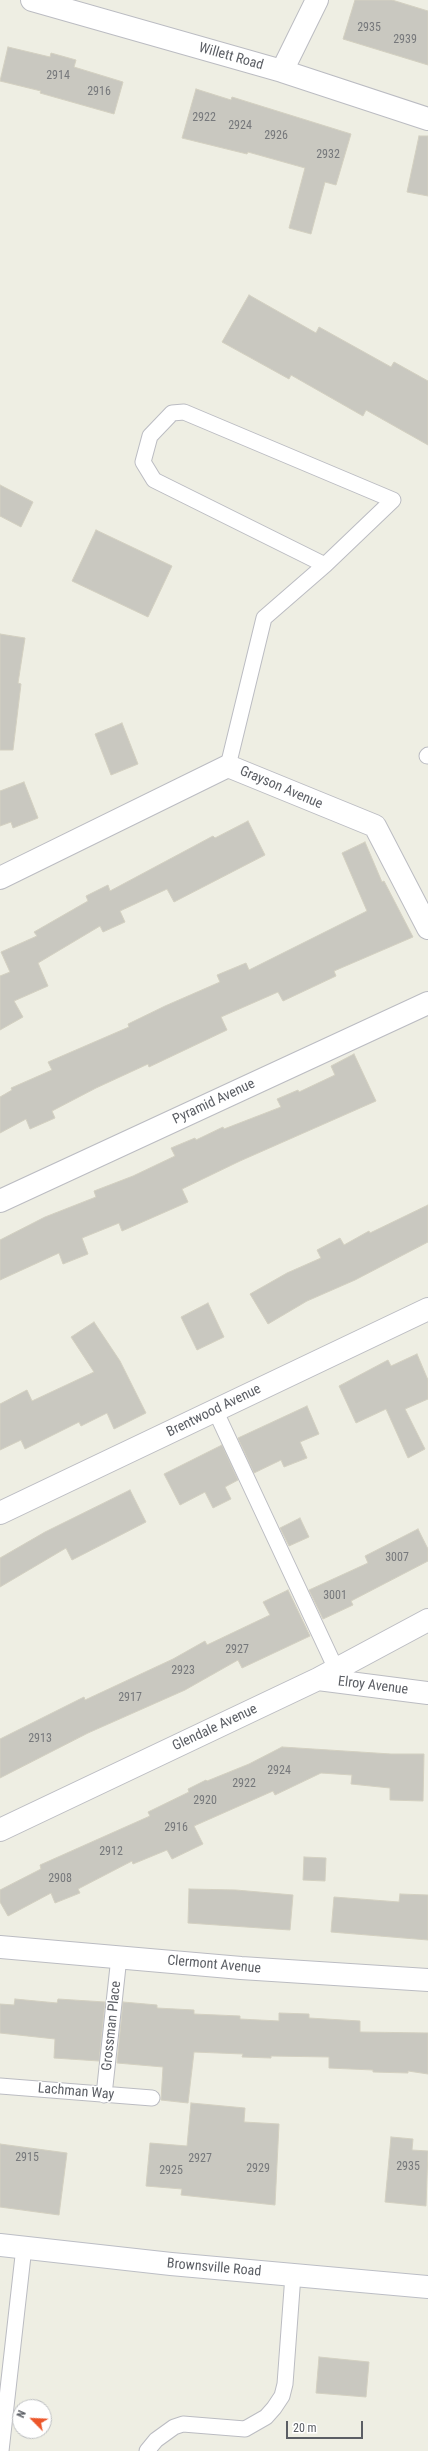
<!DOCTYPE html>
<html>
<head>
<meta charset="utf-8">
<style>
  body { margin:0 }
  #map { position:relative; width:428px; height:2451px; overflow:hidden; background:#eeeee3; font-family:"Roboto Condensed",sans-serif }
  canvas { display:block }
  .north { position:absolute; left:12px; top:2399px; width:40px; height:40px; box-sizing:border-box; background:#fff; border:1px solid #bdbfc1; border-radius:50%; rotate:294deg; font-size:11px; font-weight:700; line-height:16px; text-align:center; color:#5b5e64 }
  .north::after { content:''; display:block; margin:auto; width:14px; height:18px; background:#ec572b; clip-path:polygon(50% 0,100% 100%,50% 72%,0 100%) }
  .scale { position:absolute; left:286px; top:2421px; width:77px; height:18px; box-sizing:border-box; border:2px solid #5b5e64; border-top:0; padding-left:5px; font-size:12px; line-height:14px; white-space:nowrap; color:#5b5e64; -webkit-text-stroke:3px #fff; paint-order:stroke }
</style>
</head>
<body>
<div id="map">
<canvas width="428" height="2451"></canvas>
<div class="north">N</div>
<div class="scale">20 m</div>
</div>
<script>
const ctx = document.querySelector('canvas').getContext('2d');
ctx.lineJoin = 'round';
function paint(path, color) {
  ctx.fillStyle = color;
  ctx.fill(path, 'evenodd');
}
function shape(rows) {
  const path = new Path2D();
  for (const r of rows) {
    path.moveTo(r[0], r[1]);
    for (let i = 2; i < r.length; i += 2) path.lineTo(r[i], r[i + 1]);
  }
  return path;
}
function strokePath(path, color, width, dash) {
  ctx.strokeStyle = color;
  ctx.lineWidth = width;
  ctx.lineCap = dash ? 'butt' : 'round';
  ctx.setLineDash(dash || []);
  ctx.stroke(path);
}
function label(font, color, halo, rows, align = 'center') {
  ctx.font = font + ' "Roboto Condensed",sans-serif';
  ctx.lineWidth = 3;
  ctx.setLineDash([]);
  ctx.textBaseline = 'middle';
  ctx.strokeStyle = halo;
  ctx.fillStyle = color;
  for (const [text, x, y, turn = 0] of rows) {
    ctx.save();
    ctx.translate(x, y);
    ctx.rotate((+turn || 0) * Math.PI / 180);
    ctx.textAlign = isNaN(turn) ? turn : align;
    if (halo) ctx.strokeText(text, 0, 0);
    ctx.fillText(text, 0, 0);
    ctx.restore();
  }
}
const building = shape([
  [355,0,392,0,428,11,428,65,343,39,355,0],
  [8,47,50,57,51,53,76,60,74,67,123,82,114,114,40,93,41,91,0,81,8,47],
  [196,89,231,100,232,97,351,134,336,185,325,182,311,234,289,228,305,168,248,152,247,154,182,138,196,89],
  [419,136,428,136,428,196,407,192,419,136],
  [249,295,316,333,319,327,391,367,394,362,428,381,428,445,366,410,363,416,291,375,289,379,222,342,249,295],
  [0,485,33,502,21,527,0,516,0,485],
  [96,530,172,566,148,617,72,581,96,530],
  [0,634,25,638,18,683,21,684,13,750,0,750,0,634],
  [122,723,138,764,111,775,95,734,122,723],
  [24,782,38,818,13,828,11,822,0,826,0,791,24,782],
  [248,821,265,855,174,902,167,889,120,911,125,922,103,932,100,926,38,963,48,986,14,1001,23,1017,0,1030,0,976,10,972,1,952,37,936,34,932,88,901,86,896,108,885,110,891,213,836,215,838,248,821],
  [365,842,382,882,384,881,413,937,334,971,336,976,283,1001,278,992,221,1017,227,1030,149,1067,148,1064,96,1088,52,1111,55,1118,30,1129,26,1119,0,1133,0,1097,12,1090,11,1088,52,1070,48,1062,129,1027,128,1024,165,1006,220,982,217,975,246,963,249,970,367,911,342,853,365,842],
  [354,1054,376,1101,240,1161,182,1189,188,1202,122,1231,119,1223,82,1238,88,1254,63,1264,59,1253,0,1280,0,1240,45,1217,96,1197,94,1191,133,1176,175,1156,171,1148,195,1138,196,1140,223,1127,224,1129,281,1107,277,1099,298,1090,299,1092,335,1075,331,1066,354,1054],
  [428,1205,428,1242,355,1280,307,1301,268,1324,250,1294,287,1273,321,1258,317,1250,340,1238,344,1245,369,1231,370,1233,428,1205],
  [208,1303,224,1337,197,1350,181,1317,208,1303],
  [94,1322,120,1361,146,1413,114,1429,107,1413,81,1426,79,1422,25,1449,21,1440,0,1450,0,1404,27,1390,32,1401,94,1372,71,1337,94,1322],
  [417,1354,428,1380,428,1399,405,1409,425,1449,408,1458,386,1409,356,1423,339,1386,388,1360,391,1366,417,1354],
  [307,1406,319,1434,300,1442,307,1458,284,1467,281,1460,254,1473,238,1438,307,1406],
  [222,1445,238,1480,225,1487,231,1499,213,1508,205,1492,180,1505,164,1474,222,1445],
  [130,1490,146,1522,72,1560,66,1548,0,1587,0,1558,45,1532,130,1490],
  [300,1518,309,1537,289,1546,280,1528,300,1518],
  [418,1529,428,1549,428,1561,351,1601,353,1605,323,1619,309,1590,368,1563,365,1556,418,1529],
  [288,1590,310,1636,242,1668,238,1660,185,1690,88,1733,0,1778,0,1739,84,1697,85,1700,173,1659,205,1641,207,1645,270,1615,263,1602,288,1590],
  [282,1747,391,1754,424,1754,423,1801,390,1800,390,1788,351,1784,352,1775,321,1773,275,1795,273,1791,194,1826,203,1844,172,1859,167,1850,133,1864,132,1861,78,1889,80,1893,55,1903,51,1893,8,1916,0,1902,0,1890,41,1869,40,1865,150,1816,148,1812,189,1792,188,1789,206,1780,207,1781,249,1764,282,1747],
  [304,1857,326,1858,325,1881,303,1880,304,1857],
  [189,1889,236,1890,293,1895,290,1930,188,1923,189,1889],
  [400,1894,428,1895,428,1940,331,1932,334,1897,399,1902,400,1894],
  [15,1999,57,2003,58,1999,105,2002,99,2061,54,2058,55,2039,0,2033,0,2004,14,2005,15,1999],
  [123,2002,157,2005,157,2008,194,2010,194,2014,240,2016,240,2019,279,2021,279,2013,309,2014,309,2018,360,2021,360,2032,428,2033,428,2074,408,2071,408,2073,373,2072,373,2070,329,2068,329,2057,271,2056,271,2058,242,2057,243,2054,194,2052,188,2103,161,2100,163,2067,117,2063,123,2002],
  [191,2103,245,2108,244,2122,279,2124,275,2205,181,2195,182,2189,146,2186,150,2143,187,2146,191,2103],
  [391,2137,413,2139,412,2150,428,2151,426,2206,385,2202,391,2137],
  [0,2144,67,2153,59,2215,0,2207,0,2144],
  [319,2357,369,2362,366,2397,316,2393,319,2357]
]);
paint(building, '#c9c8c0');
strokePath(building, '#d3d0c1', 1);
const service = shape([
  [427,756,428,755],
  [228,766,264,618,325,565,393,500,184,412,172,413,150,436,143,462,154,480,325,565],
  [215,1410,336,1669],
  [0,2086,152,2098],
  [104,2095,119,1957],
  [1,2451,24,2247],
  [147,2451,156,2440,174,2427,183,2424,245,2429,266,2417,274,2408,282,2396,285,2384,293,2275]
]);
const minor = shape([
  [32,0,282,71,428,119],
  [282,71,317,0],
  [0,878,228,766,375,826,428,928],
  [0,1201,428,1003],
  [0,1513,428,1309],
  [318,1679,428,1693],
  [0,1830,318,1679,428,1620],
  [0,1947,241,1968,428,1980]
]);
const secondary = shape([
  [0,2245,171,2264,428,2287]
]);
strokePath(service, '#bbbcc2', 17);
strokePath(minor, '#bbbcc2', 24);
strokePath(secondary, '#bcbec5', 24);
strokePath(service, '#fff', 15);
strokePath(minor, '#fff', 22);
strokePath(secondary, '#fff', 22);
label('12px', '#76787b', null, [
  ["2935",369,28],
  ["2939",405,40],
  ["2914",58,76],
  ["2916",99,92],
  ["2922",204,118],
  ["2924",240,126],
  ["2926",276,136],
  ["2932",328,155],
  ["3007",397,1558],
  ["3001",335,1596],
  ["2927",237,1650],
  ["2923",183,1671],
  ["2917",130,1698],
  ["2913",40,1739],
  ["2924",279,1771],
  ["2922",244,1784],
  ["2920",205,1801],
  ["2916",176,1828],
  ["2912",111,1852],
  ["2908",60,1879],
  ["2915",27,2158],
  ["2927",200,2159],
  ["2935",408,2167],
  ["2929",258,2169],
  ["2925",171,2171]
]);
label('14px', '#5b5e64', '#fff', [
  ["Willett Road",231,57,16],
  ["Grayson Avenue",281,788,23],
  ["Pyramid Avenue",214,1102,-25],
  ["Brentwood Avenue",214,1411,-26],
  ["Elroy Avenue",373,1686,7],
  ["Glendale Avenue",215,1728,-25],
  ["Clermont Avenue",214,1965,5],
  ["Grossman Place",112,2026,-84],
  ["Lachman Way",76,2092,5],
  ["Brownsville Road",214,2268,5]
]);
</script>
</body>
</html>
